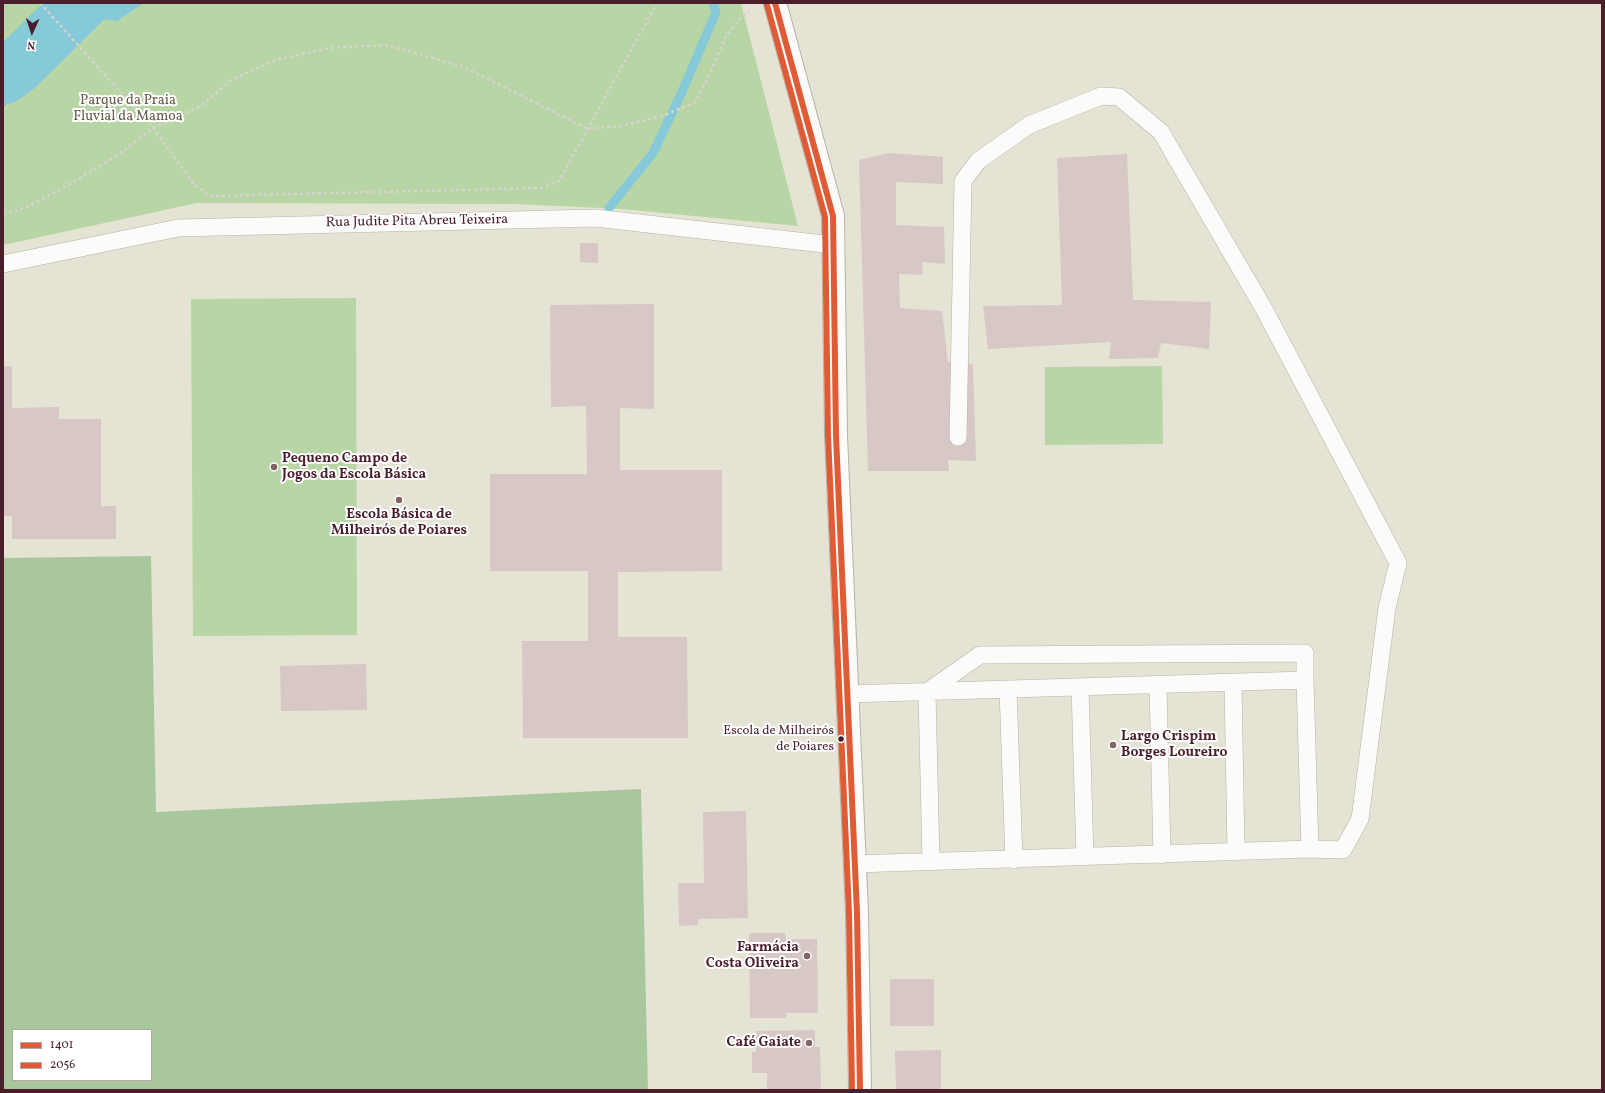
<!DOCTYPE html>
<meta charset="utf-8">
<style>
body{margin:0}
#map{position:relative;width:1605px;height:1093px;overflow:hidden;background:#e5e3d4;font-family:Vollkorn,serif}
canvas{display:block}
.frame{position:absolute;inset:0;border:4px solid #4a1f2b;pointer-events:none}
.legend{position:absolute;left:12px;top:1029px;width:140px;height:52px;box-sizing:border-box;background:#fff;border:1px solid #b7a5aa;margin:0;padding:5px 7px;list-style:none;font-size:12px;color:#4a1f2b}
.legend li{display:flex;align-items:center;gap:8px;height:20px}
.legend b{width:20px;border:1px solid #b7a5aa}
.north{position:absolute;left:12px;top:12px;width:40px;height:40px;-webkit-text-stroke:3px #fff;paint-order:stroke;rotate:183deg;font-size:11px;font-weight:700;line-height:16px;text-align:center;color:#4a1f2b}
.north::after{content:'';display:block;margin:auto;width:14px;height:18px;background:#4a1f2b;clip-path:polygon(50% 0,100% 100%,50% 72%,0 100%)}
</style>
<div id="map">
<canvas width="1605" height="1093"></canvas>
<div class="frame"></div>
<ul class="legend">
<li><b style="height:5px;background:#df5b35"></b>1401</li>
<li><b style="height:5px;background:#df5b35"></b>2056</li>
</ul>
<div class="north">N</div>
</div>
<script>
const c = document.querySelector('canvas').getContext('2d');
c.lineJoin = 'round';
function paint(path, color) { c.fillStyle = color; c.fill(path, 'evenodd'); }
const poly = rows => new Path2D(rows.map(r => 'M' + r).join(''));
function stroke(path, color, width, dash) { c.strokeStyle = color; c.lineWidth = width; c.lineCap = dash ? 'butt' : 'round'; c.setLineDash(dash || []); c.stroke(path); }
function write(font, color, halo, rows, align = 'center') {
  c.font = font + ' Vollkorn,serif'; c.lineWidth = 4; c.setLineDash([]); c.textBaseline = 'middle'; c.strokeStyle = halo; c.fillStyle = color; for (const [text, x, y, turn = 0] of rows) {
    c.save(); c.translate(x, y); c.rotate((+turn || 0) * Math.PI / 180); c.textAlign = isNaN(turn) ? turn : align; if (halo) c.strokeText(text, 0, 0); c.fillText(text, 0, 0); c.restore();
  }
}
const green = poly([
 [3,3,741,3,798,226,621,209,515,204,197,203,3,245,3,111,26,82,3,57],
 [356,298,357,635,193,636,191,299],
 [1162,366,1163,444,1045,445,1045,367]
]);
const forest = poly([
 [3,57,26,82,3,110],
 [151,556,156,812,641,789,648,1090,3,1090,3,558],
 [13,1030,151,1030,151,1080,13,1080]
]);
const water = poly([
 [65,3,144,3,117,21,78,16,27,74,5,54,61,13]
]);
const stream = poly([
 [609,208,653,153,681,94,716,12,713,3]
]);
const river = poly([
 [3,77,18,66,82,3]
]);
const building = poly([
 [889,153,943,157,943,184,896,182,896,225,944,227,945,264,922,262,923,275,899,274,900,308,942,311,948,362,973,364,976,461,948,460,949,471,868,471,859,160],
 [1127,154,1133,300,1211,302,1209,349,1161,343,1158,358,1109,359,1111,342,988,349,983,306,1062,305,1057,158],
 [580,243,598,243,598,263,580,262],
 [654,304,654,409,620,408,620,470,722,470,722,571,618,572,618,637,687,637,688,738,523,738,522,641,588,641,588,571,490,571,490,474,587,474,586,406,551,407,550,305],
 [3,366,12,366,12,408,59,407,59,419,101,419,101,506,116,506,116,539,12,539,12,516,3,516],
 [366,664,367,710,281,711,280,666],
 [746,811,748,918,698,919,698,925,679,926,678,883,704,883,703,812],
 [749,933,785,933,786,939,817,939,818,1013,786,1013,786,1018,750,1018],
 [890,979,934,979,934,1026,890,1026],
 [815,1030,815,1047,820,1047,821,1090,767,1090,767,1073,752,1073,752,1052,756,1052,756,1031],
 [941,1050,941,1090,896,1090,895,1051]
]);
const path = poly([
 [40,3,153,128,194,184,210,196,542,188,559,181,657,3],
 [3,214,25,208,70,184,116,156,153,128,199,107,233,79,276,60,329,48,386,45,461,66,588,129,621,126,662,116,694,103,707,80,726,36,742,16,749,11]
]);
const lane = poly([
 [3,264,178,228,595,218,833,245],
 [958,437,963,181,978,161,1029,125,1101,96,1119,97,1161,132,1264,309,1398,563,1387,608,1360,819,1343,850,1310,849],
 [1233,682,1236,852],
 [1158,685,1162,855],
 [1080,687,1085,857],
 [1008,689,1014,860],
 [847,694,1305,680,1310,849,855,864],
 [931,862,927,692,980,655,1305,653,1305,680]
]);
const secondary = poly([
 [775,3,833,216,836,436,857,913,860,1090]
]);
const bus1 = poly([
 [775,3,833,216,836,436,857,913,860,1090]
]);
const bus2 = poly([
 [767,5,825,217,828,436,849,913,852,1090]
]);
const markers = [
 [274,467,4,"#806466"],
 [399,500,4,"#806466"],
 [841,739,3.5,"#4a1f2b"],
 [1113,745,4,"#806466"],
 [807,956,4,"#806466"],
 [809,1043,4,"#806466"]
];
const busNames = [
 ["Escola de Milheirós",834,732],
 ["de Poiares",834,748]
];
const parkNames = [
 ["Parque da Praia",128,101],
 ["Fluvial da Mamoa",128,117]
];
const streetNames = [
 ["Rua Judite Pita Abreu Teixeira",417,222,-1]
];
const poiNames = [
 ["Pequeno Campo de",282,459],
 ["Jogos da Escola Básica",282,475],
 ["Escola Básica de",399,515,"center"],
 ["Milheirós de Poiares",399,531,"center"],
 ["Largo Crispim",1121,737],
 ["Borges Loureiro",1121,753],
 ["Farmácia",799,948,"right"],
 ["Costa Oliveira",799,964,"right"],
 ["Café Gaiate",801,1043,"right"]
];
paint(green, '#b8d6a5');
paint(forest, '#a8c79c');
paint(water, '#86c9d9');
stroke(stream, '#86c9d9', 9);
stroke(river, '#86c9d9', 55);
paint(building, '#d7c8c6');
stroke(lane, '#b7b2a9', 18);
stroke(secondary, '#b7b2a9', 24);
stroke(path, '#d6d3d0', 2.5, [3, 3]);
stroke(lane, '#fbfbf9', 17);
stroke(secondary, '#fbfbf9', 22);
stroke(bus1, '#df5b35', 6);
stroke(bus2, '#df5b35', 6);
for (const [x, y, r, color] of markers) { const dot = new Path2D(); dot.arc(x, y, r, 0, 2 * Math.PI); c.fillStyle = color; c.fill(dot); stroke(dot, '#fff', 1.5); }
write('13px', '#4a1f2b', '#fff', busNames, 'right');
write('14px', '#645c48', '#fff', parkNames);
write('14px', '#4a1f2b', '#fff', streetNames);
write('bold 14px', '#4a1f2b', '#fff', poiNames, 'left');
</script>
